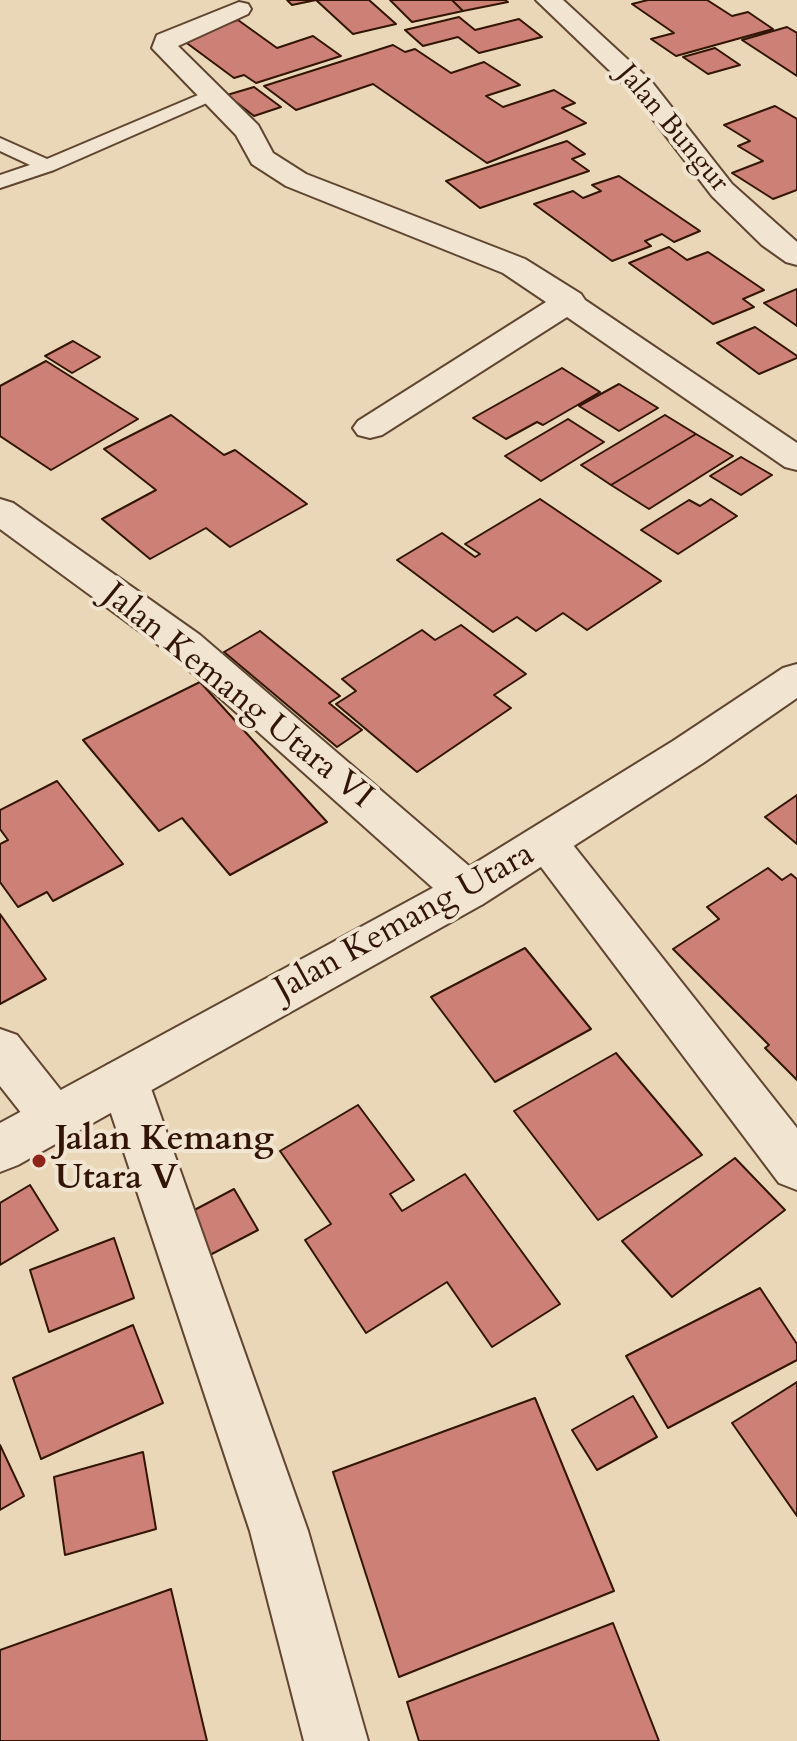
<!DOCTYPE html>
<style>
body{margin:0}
canvas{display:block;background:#ead7b8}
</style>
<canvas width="797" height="1741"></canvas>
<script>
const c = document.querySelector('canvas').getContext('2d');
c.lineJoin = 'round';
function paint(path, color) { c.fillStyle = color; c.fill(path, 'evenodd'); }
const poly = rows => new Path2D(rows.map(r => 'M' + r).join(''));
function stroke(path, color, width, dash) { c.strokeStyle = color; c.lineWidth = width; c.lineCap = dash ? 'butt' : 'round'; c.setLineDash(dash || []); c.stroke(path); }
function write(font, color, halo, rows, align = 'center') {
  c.font = font + ' Cardo,serif'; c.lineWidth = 8; c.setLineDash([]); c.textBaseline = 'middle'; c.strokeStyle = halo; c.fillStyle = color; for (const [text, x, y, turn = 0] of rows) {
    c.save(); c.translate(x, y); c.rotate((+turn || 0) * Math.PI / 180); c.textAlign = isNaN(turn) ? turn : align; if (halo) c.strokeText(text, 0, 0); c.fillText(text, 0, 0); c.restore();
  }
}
const building = poly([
 [287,0,369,0,396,24,353,34,316,0,292,5,287,0],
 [390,0,452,0,463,11,412,22,390,0],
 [452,0,505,0,508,2,463,11,452,0],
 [648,0,707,0,732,16,748,12,773,29,676,56,651,39,674,33,632,4,648,0],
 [459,17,475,30,519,19,542,37,479,53,458,37,423,46,405,30,459,17],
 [238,20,277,48,313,36,341,56,256,83,244,75,234,78,180,38,238,20],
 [787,27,797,33,797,76,742,40,787,27],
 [393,45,405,52,415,49,451,73,484,62,520,85,486,96,503,107,554,90,575,103,562,108,586,123,487,163,373,84,296,110,264,86,393,45],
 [715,48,740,65,708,74,683,57,715,48],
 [254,87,281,107,254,116,227,95,254,87],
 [775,106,797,119,797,190,773,199,732,173,763,161,738,146,750,141,724,125,775,106],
 [567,141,585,154,572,159,589,171,480,208,446,181,567,141],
 [619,176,700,231,674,242,662,234,645,241,651,246,612,261,534,204,573,191,583,198,601,191,592,185,619,176],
 [669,247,687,260,708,252,764,290,743,299,754,307,713,324,629,263,669,247],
 [797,289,797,326,764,303,797,289],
 [755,327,797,356,797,358,759,374,717,343,755,327],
 [73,341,100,357,72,373,45,356,73,341],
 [46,361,138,419,51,470,0,436,0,386,46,361],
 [562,368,600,392,543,425,537,422,506,439,473,418,562,368],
 [619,384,658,408,619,431,579,406,619,384],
 [171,415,224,455,235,450,307,504,230,547,206,528,150,559,102,519,156,490,104,449,171,415],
 [665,415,696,434,611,485,581,465,665,415],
 [568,419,604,442,541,481,505,456,568,419],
 [696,434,733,456,649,509,611,485,696,434],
 [741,457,772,475,741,495,710,476,741,457],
 [540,499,661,581,587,630,563,613,536,631,517,617,493,632,397,560,442,533,475,557,480,554,465,544,540,499],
 [711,499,737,516,678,554,641,530,689,500,700,506,711,499],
 [461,625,526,674,494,695,511,708,417,772,336,704,356,691,342,679,422,630,435,640,461,625],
 [260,631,340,696,329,703,362,730,337,747,224,652,260,631],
 [200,682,327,822,230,875,182,818,159,831,83,740,200,682],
 [57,781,123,864,53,901,47,892,18,907,0,882,0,844,8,840,0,829,0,810,57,781],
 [797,795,797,844,765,817,797,795],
 [768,868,782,880,791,874,797,879,797,1080,765,1048,769,1045,673,949,719,919,707,907,768,868],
 [0,914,46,979,0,1004,0,914],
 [525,948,591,1029,495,1082,431,997,525,948],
 [616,1053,702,1155,598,1220,514,1111,616,1053],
 [358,1105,414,1180,390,1194,402,1211,465,1174,560,1304,492,1347,447,1282,366,1333,305,1240,331,1224,280,1151,358,1105],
 [735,1158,785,1210,672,1297,622,1241,735,1158],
 [30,1185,58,1230,0,1265,0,1203,30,1185],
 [234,1189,258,1230,208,1256,185,1215,234,1189],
 [114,1238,134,1298,49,1332,30,1270,114,1238],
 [760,1288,797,1344,797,1360,668,1428,626,1356,760,1288],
 [133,1325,163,1403,41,1459,13,1378,133,1325],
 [797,1382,797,1516,732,1423,797,1382],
 [633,1396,657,1437,597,1470,572,1430,633,1396],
 [535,1398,614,1591,399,1677,333,1472,535,1398],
 [0,1445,24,1496,0,1510,0,1445],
 [143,1452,156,1529,65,1555,54,1477,143,1452],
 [171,1589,207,1741,0,1741,0,1650,171,1589],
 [613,1623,659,1741,419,1741,407,1702,613,1623]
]);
const service = poly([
 [210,90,219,95,216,99,54,170,0,188,0,175,30,165,0,151,0,138,47,159,210,90]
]);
const minor = poly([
 [536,0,563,0,651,81,732,184,797,242,797,265,786,262,762,245,712,196,633,93,536,0],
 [239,2,248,4,251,9,248,14,178,46,258,125,273,153,306,174,525,259,581,294,585,300,797,443,797,470,785,467,567,317,382,435,370,438,358,435,353,428,358,421,546,302,503,273,286,186,252,164,236,135,152,48,157,35,239,2],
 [0,499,13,503,200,635,483,878,489,891,483,904,467,909,451,904,172,655,0,529,0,499],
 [547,826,562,831,797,1128,797,1190,779,1183,532,855,525,843,532,831,547,826],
 [0,1029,17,1035,71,1103,79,1118,71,1133,54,1140,37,1133,0,1086,0,1029],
 [124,1059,141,1065,148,1080,308,1531,368,1741,304,1741,250,1531,100,1080,107,1065,124,1059]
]);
const tertiary = poly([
 [797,664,797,698,703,763,483,904,18,1165,0,1172,0,1123,451,878,673,741,783,668,797,664]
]);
const markers = [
 [39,1161,8,"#8f2418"]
];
const farStreetnames = [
 ["Jalan Bungur",672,129,50]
];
const streetNames = [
 ["Jalan Kemang Utara VI",237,697,39],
 ["Jalan Kemang Utara",405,923,-29]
];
const poiNames = [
 ["Jalan Kemang",55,1141],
 ["Utara V",55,1180]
];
paint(building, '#cd8076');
stroke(building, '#321504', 2);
stroke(service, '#604631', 4);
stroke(minor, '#604631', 4);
stroke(tertiary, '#604631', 4);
paint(service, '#f1e5d1');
paint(minor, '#f1e5d1');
paint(tertiary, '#f1e5d1');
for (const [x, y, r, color] of markers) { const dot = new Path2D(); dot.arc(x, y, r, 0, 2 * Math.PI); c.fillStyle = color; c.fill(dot); stroke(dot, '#f1e5d1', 3); }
write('28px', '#321504', '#f1e5d1', farStreetnames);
write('34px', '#321504', '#f1e5d1', streetNames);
write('bold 34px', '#321504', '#f1e5d1', poiNames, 'left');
</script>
